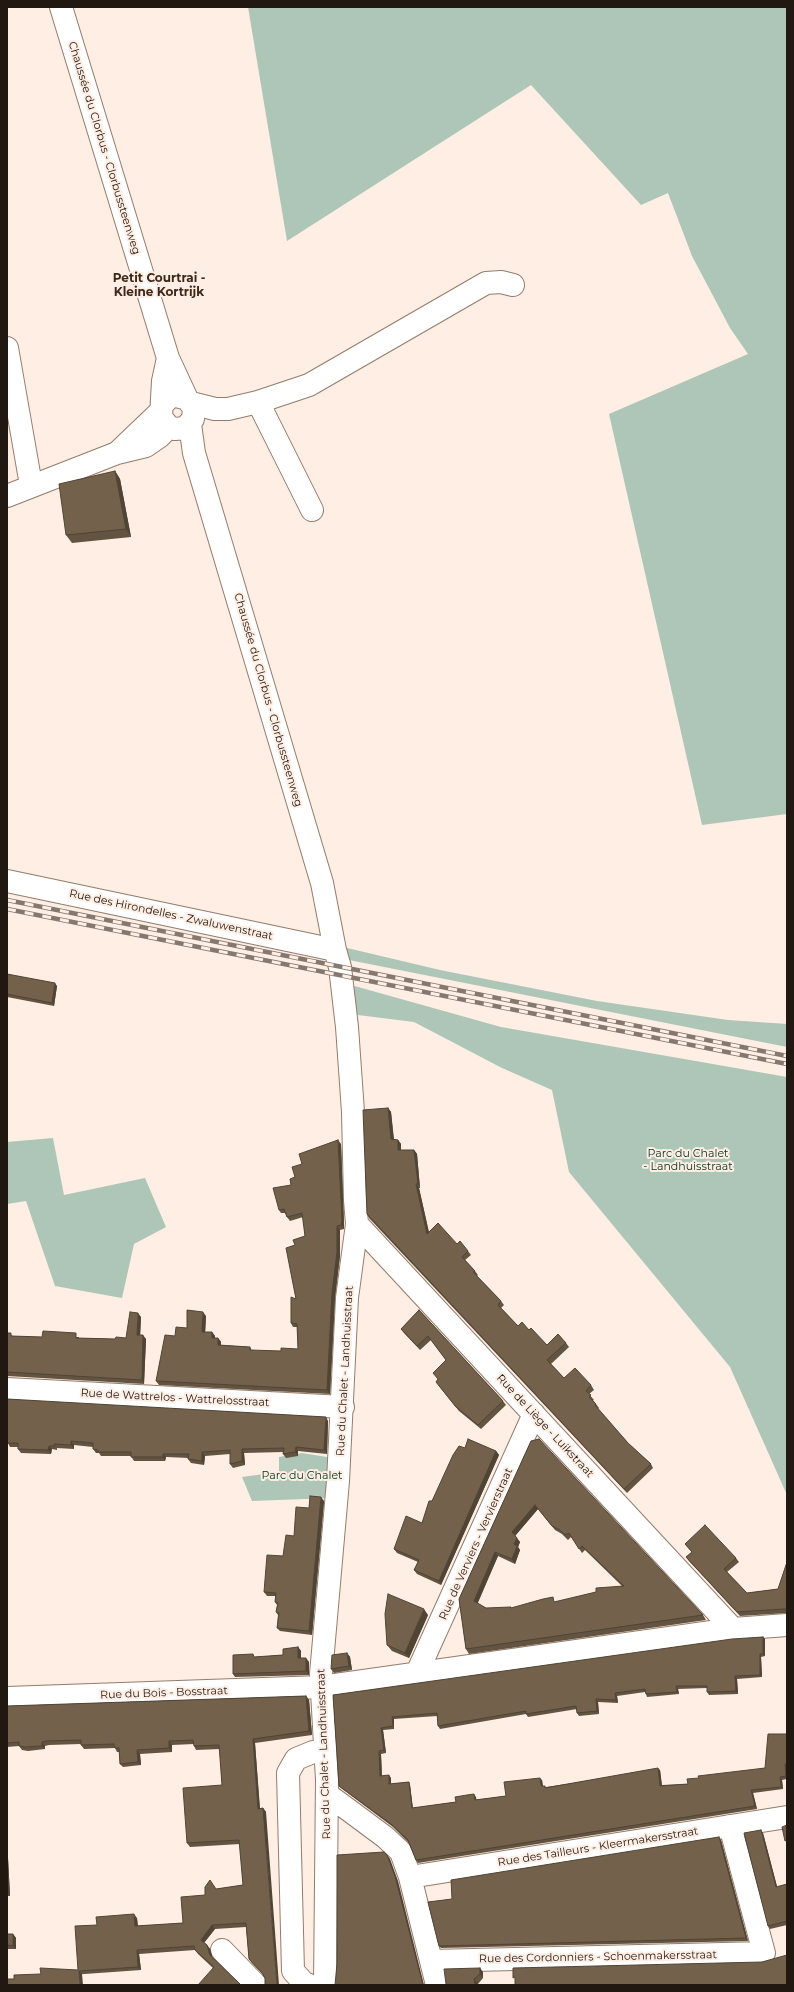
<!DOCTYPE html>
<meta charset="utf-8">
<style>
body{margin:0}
#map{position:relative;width:794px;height:1992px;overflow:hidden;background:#feeee3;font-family:Montserrat,sans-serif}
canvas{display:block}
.frame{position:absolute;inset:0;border:8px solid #211811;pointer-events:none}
</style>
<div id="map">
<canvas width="794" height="1992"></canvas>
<div class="frame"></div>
</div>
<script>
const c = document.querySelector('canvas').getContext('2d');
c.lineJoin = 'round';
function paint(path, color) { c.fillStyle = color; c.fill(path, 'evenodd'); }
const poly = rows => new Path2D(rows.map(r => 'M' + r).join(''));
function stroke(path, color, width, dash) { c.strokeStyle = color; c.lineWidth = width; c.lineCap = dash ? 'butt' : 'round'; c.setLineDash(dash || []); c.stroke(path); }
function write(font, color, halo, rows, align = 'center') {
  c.font = font + ' Montserrat,sans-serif'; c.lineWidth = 4; c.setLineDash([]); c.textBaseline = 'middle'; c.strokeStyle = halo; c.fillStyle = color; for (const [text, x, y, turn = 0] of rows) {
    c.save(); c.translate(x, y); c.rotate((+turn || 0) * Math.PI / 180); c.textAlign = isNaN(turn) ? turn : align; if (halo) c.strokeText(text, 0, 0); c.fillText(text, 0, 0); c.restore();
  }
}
const green = poly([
 [248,7,787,7,787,814,702,825,609,414,748,354,730,328,692,256,668,193,641,205,531,85,287,241],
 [343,947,440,970,597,1001,728,1020,787,1024,787,1047,344,959],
 [351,985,501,1027,787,1077,787,1495,730,1367,569,1172,552,1090,502,1068,414,1022,350,1014],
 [53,1138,64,1195,145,1178,166,1227,134,1244,122,1298,55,1286,26,1201,7,1204,7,1142],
 [302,1453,333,1458,331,1498,252,1501,242,1477,279,1472,279,1457]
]);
const minor = poly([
 [61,7,168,358,187,399],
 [7,348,31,485],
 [258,402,312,510],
 [191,403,215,409,228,409,258,402,309,385,486,283,501,282,513,285],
 [163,404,170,397,176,396,187,399,194,408,193,419,185,428,175,429,169,427,161,417,163,381,168,358],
 [190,424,194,453,322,883,335,950,340,967,347,1027,353,1112,355,1200,357,1224,347,1298,338,1481,321,1674,327,1780,325,1985],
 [117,453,161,411],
 [7,496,117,453,146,446,159,437,169,427],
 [7,881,335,950],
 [357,1224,733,1629],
 [7,1389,343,1407],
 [417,1673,534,1414],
 [7,1698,321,1687,733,1629,787,1625],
 [327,1794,385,1837,401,1852,410,1877,437,1985],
 [410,1877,787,1817],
 [222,1950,256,1985],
 [432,1961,764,1953,730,1826],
 [309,1985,304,1983,293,1971,288,1773,296,1759,313,1752,326,1752]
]);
const rail = poly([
 [7,900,787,1056],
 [7,909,787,1064]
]);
const wall = poly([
 [115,471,120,479,131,537,72,543,66,535],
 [7,974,57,986,54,1006,7,997],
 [388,1108,391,1112,394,1139,398,1140,401,1144,401,1150,414,1150,417,1154,420,1188,419,1188,429,1232,457,1244,468,1251,471,1255,465,1260,475,1271,478,1275,477,1276,501,1301,504,1305,501,1308,518,1326,529,1330,547,1345,566,1343,569,1347,551,1364,564,1378,591,1385,594,1390,589,1394,594,1400,593,1400,599,1408,598,1409,628,1443,651,1464,653,1468,627,1493,369,1218,367,1214],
 [341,1144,344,1224,344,1229,340,1230,340,1256,335,1297,330,1394,159,1385,156,1381,175,1336,206,1316,205,1332,212,1332,215,1336,215,1338,218,1338,221,1342,221,1345,250,1347,252,1351,281,1351,298,1349,297,1327,293,1327,291,1323,296,1299,295,1245,305,1236,303,1217,290,1221,287,1217,285,1213,281,1213,279,1210,302,1164],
 [419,1310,503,1401,506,1405,481,1429,459,1411,439,1386,438,1379,446,1360,431,1340,420,1350,404,1333,401,1329],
 [141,1317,140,1335,146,1339,144,1384,7,1376,7,1333,13,1336,42,1337,79,1337,79,1338,115,1339,126,1338],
 [7,1399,328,1421,327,1454,298,1451,298,1456,286,1458,283,1454,283,1452,244,1453,245,1465,233,1468,230,1464,230,1454,205,1456,204,1465,191,1463,188,1459,189,1458,166,1457,165,1461,134,1461,131,1456,101,1456,99,1453,96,1453,93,1449,93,1447,74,1445,74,1449,57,1448,57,1450,52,1449,51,1454,21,1453,18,1449,18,1447,10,1447,7,1441],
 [531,1441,703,1615,706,1620,469,1654,466,1649,459,1599],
 [538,1509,555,1530,562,1534,568,1540,571,1537,582,1553,585,1550,622,1586,556,1602,511,1608,486,1608,477,1603,498,1556,515,1564,520,1550,518,1547,520,1542,515,1536],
 [465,1448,496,1451,499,1455,441,1585,417,1574,414,1570,418,1562,397,1553,394,1549,422,1523,432,1501],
 [324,1501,312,1635,280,1631,277,1628,278,1615,276,1612,277,1605,275,1602,275,1596,267,1596,264,1592,309,1508],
 [685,1544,736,1558,739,1562,727,1572,747,1593,778,1589,787,1562,787,1613,740,1616,689,1561,686,1557,692,1552],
 [428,1615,409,1658,392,1651,387,1645],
 [763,1637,765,1639,765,1656,761,1657,762,1677,737,1679,738,1694,709,1695,707,1692,707,1688,678,1689,679,1694,647,1697,646,1694,645,1692,617,1696,618,1703,598,1702,599,1714,579,1716,577,1713,577,1709,528,1717,526,1714,440,1729,438,1726,437,1716,394,1719,394,1729,383,1730,386,1753,381,1754,382,1776,391,1778,391,1784,409,1782,410,1785,413,1808,456,1802,476,1797,476,1800,506,1796,542,1780,543,1786,546,1787,660,1770,662,1785,688,1784,765,1768,787,1734,787,1779,782,1780,783,1789,753,1793,757,1809,418,1863,416,1860,408,1842,393,1827,341,1788,339,1786,333,1695],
 [298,1647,301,1651,301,1658,309,1662,309,1675,235,1677,233,1674,255,1657,283,1655],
 [347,1653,350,1657,352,1670,334,1673,331,1669],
 [306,1696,309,1700,312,1735,255,1743,260,1808,263,1808,266,1812,265,1978,264,1975,252,1963,249,1959,246,1927,215,1929,204,1943,207,1945,210,1949,212,1957,241,1985,213,1968,198,1954,195,1950,139,1954,141,1970,14,1979,41,1974,78,1970,97,1925,137,1918,138,1926,183,1923,205,1895,216,1889,243,1885,240,1844,190,1847,187,1843,222,1785,220,1749,196,1750,194,1746,194,1744,172,1745,172,1752,140,1754,141,1765,123,1767,120,1764,119,1752,117,1752,115,1748,84,1749,81,1745,81,1744,49,1745,45,1746,45,1749,28,1751,22,1750,19,1746,7,1747,7,1706],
 [763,1833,777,1887,787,1884,787,1925,770,1929,768,1926],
 [721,1840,748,1941,441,1948,439,1946],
 [7,1856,8,1858,10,1896,7,1896],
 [7,1934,13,1934,16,1938,16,1949,7,1949],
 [483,1972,483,1978,478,1984,445,1985]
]);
const shadedWall = poly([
 [115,471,120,479,131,537,126,529],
 [55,983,57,986,54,1006,52,1003],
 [388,1108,391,1112,394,1143,391,1139],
 [338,1140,341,1144,344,1224,344,1229,341,1225],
 [398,1140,401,1144,401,1154,398,1150],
 [414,1150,417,1154,420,1188,418,1184],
 [416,1184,419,1188,430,1238,427,1234],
 [337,1226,340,1230,340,1256,335,1297,330,1394,327,1390,332,1293],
 [203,1312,206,1316,205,1336,202,1332],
 [138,1313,141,1317,140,1339,137,1335],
 [212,1332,215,1336,214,1342,212,1338],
 [143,1335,146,1339,144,1384,142,1380],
 [218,1338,221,1342,221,1349,218,1345],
 [326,1417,328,1421,327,1454,324,1450],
 [71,1441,74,1445,74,1449,71,1445],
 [49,1446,52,1449,51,1454,48,1450],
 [296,1447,298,1451,298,1456,295,1452],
 [242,1449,244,1453,245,1465,242,1461],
 [496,1451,499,1455,441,1585,439,1581],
 [202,1452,205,1456,204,1465,202,1461],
 [163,1454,166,1457,165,1461,163,1457],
 [321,1497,324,1501,312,1635,309,1631],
 [535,1505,538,1509,515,1536,512,1532],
 [517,1538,520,1542,518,1547,520,1550,515,1564,512,1559,514,1544],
 [495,1552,498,1556,477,1605,474,1601],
 [424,1609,428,1615,409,1658,405,1653],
 [763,1637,765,1639,765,1656,763,1654],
 [298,1647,301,1651,301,1662,298,1658],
 [347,1653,350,1657,352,1670,349,1666],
 [760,1654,761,1657,762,1677,760,1675],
 [306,1658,309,1662,309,1675,306,1671],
 [735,1676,737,1679,738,1694,736,1691],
 [676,1686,678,1689,679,1694,677,1692],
 [615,1693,617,1696,618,1703,616,1700],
 [306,1696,309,1700,312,1735,309,1731],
 [596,1699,598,1702,599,1714,597,1711],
 [392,1717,394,1719,394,1729,393,1726],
 [381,1728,383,1730,386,1753,384,1750],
 [253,1739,255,1743,260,1812,258,1809],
 [169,1741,172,1745,172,1752,169,1748],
 [42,1742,45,1746,45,1749,42,1746],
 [137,1750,140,1754,141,1765,138,1762],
 [379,1751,381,1754,382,1779,380,1776],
 [785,1764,787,1767,787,1778,786,1776],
 [658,1768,660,1770,662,1788,660,1786],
 [389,1775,391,1778,391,1787,389,1784],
 [780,1777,782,1780,783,1789,781,1787],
 [540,1778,542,1780,543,1789,541,1786],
 [409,1782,410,1785,413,1811,412,1808],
 [751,1790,753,1793,757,1809,755,1806],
 [474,1794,476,1797,477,1803,475,1800],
 [263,1808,266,1812,279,1985,277,1985],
 [761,1830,763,1833,778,1890,776,1887],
 [719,1837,721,1840,748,1941,746,1938],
 [387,1855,390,1859,398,1881,424,1985,423,1985,422,1984],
 [7,1856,8,1858,10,1896,7,1892],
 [134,1914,137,1918,138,1930,135,1926],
 [212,1925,215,1929,203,1944,201,1940],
 [13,1934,16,1938,16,1949,13,1946],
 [207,1945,210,1949,213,1959,210,1955],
 [137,1950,139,1954,141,1970,138,1967],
 [480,1968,483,1972,483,1978,480,1974],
 [79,1971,82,1974,83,1985,80,1985],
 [474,1979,478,1984,478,1985,475,1985]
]);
const building = poly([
 [115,471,126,529,66,535,59,484,115,471],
 [7,974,55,983,52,1003,7,994,7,974],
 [388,1108,391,1139,398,1140,398,1150,414,1150,418,1184,416,1184,427,1234,438,1223,457,1244,460,1241,468,1251,462,1257,475,1271,473,1272,501,1301,498,1305,518,1326,522,1322,529,1330,531,1328,547,1345,558,1334,566,1343,547,1360,564,1378,575,1368,591,1385,586,1391,591,1395,589,1397,596,1404,595,1405,628,1443,651,1464,624,1489,367,1214,363,1110,388,1108],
 [338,1140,342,1220,341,1225,337,1226,337,1252,332,1293,327,1390,156,1381,165,1335,175,1336,176,1327,187,1328,187,1310,203,1312,202,1332,212,1332,212,1338,218,1338,218,1345,250,1347,250,1350,281,1351,281,1348,298,1349,297,1324,291,1323,291,1297,296,1299,286,1248,295,1245,293,1240,305,1236,302,1213,287,1217,284,1209,279,1210,273,1188,291,1185,290,1179,295,1177,292,1167,302,1164,299,1154,338,1140],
 [419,1310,503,1401,478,1425,456,1407,436,1382,438,1379,433,1373,446,1360,428,1336,417,1346,401,1329,419,1310],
 [130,1312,138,1313,137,1335,143,1335,142,1380,7,1372,7,1333,11,1333,11,1336,42,1337,43,1331,76,1333,76,1338,115,1339,116,1337,126,1338,130,1312],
 [7,1399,326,1417,324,1450,296,1447,295,1452,283,1454,284,1448,242,1449,242,1461,230,1464,230,1450,202,1452,202,1461,188,1459,189,1454,163,1454,163,1457,131,1457,131,1452,98,1452,98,1450,93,1449,93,1443,71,1441,71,1445,54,1444,55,1446,49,1446,48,1450,18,1449,18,1443,7,1443,7,1399],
 [468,1439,496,1451,439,1581,414,1570,419,1560,394,1549,406,1516,422,1523,429,1501,432,1501,453,1455,459,1446,465,1448,468,1439],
 [539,1439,703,1615,466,1649,459,1599,531,1441,539,1439],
 [535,1505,552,1526,560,1530,565,1535,569,1533,579,1549,582,1546,624,1586,596,1588,596,1592,554,1602,553,1597,543,1599,511,1608,511,1607,486,1608,474,1601,495,1552,512,1559,517,1546,514,1544,517,1538,512,1532,535,1505],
 [310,1496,321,1497,309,1631,277,1628,279,1613,276,1612,278,1603,275,1602,276,1593,264,1592,267,1555,283,1556,286,1535,294,1536,296,1507,309,1508,310,1496],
 [705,1525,736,1558,724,1569,747,1593,778,1589,787,1562,787,1609,783,1609,737,1612,686,1557,692,1552,685,1544,705,1525],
 [388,1594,424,1609,405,1653,387,1645,385,1614,388,1594],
 [763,1637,763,1654,760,1654,760,1675,735,1676,736,1691,707,1692,707,1686,676,1686,677,1692,646,1694,645,1689,615,1693,616,1700,596,1699,597,1711,577,1713,576,1706,526,1714,526,1711,438,1726,437,1713,392,1717,393,1726,381,1728,384,1750,379,1751,380,1776,389,1775,389,1784,409,1782,412,1808,456,1802,455,1797,467,1795,474,1794,475,1800,506,1796,504,1782,540,1778,541,1786,545,1786,545,1788,658,1768,660,1786,688,1784,687,1779,699,1778,698,1776,765,1768,768,1734,787,1734,787,1764,785,1764,786,1776,780,1777,781,1787,751,1790,755,1806,416,1860,408,1840,391,1824,339,1786,333,1695,732,1639,763,1637],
 [298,1647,298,1658,306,1658,306,1671,233,1674,233,1655,253,1654,254,1657,283,1655,283,1649,298,1647],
 [347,1653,349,1666,331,1669,332,1655,347,1653],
 [306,1696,309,1731,253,1739,258,1809,263,1808,277,1985,265,1985,265,1978,262,1973,249,1959,246,1923,212,1925,201,1940,207,1945,210,1955,241,1985,198,1985,214,1967,195,1950,194,1946,137,1950,138,1967,79,1971,80,1985,7,1985,7,1979,14,1979,14,1975,41,1974,40,1968,78,1970,75,1926,97,1925,96,1917,134,1914,135,1926,183,1923,181,1897,205,1895,205,1887,210,1880,216,1889,243,1885,239,1840,187,1843,183,1788,222,1785,219,1745,194,1746,193,1740,169,1741,169,1748,137,1750,138,1762,120,1764,119,1748,115,1748,114,1744,81,1745,81,1740,46,1741,42,1742,42,1746,25,1747,19,1746,19,1742,7,1743,7,1706,306,1696],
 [787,1825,787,1840,785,1841,782,1827,787,1825],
 [761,1830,776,1887,787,1884,787,1921,768,1926,744,1833,761,1830],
 [719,1837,746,1938,439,1946,428,1902,452,1899,451,1880,719,1837],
 [384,1852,387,1855,395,1876,423,1985,335,1985,337,1964,337,1855,384,1852],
 [7,1934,13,1934,13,1946,7,1945,7,1934],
 [787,1955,787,1985,515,1985,515,1977,513,1978,513,1968,762,1962,787,1955],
 [480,1968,480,1974,474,1979,475,1985,445,1985,446,1984,444,1969,480,1968]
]);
const streetNames = [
 ["Chaussée du Clorbus - Clorbussteenweg",104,148,73],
 ["Chaussée du Clorbus - Clorbussteenweg",268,700,74],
 ["Rue des Hirondelles - Zwaluwenstraat",171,915,12],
 ["Rue du Chalet - Landhuisstraat",345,1371,-87],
 ["Rue de Wattrelos - Wattrelosstraat",175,1398,3],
 ["Rue de Liège - Luikstraat",545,1426,47],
 ["Rue de Verviers - Vervierstraat",476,1544,-66],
 ["Rue du Bois - Bosstraat",164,1693,-2],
 ["Rue du Chalet - Landhuisstraat",324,1754,-92],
 ["Rue des Tailleurs - Kleermakersstraat",598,1847,-9],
 ["Rue des Cordonniers - Schoenmakersstraat",598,1957,-1]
];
const parkNames = [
 ["Parc du Chalet",688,1154],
 ["- Landhuisstraat",688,1167],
 ["Parc du Chalet",302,1476]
];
const neighbourhoodNames = [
 ["Petit Courtrai -",159,278],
 ["Kleine Kortrijk",159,292]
];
paint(green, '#aec6b7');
stroke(minor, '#947c6b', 24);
stroke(minor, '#fff', 22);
stroke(rail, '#84786f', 4.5);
stroke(rail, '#feeee3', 3, [9]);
paint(wall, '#635341');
paint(shadedWall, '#504435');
paint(building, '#73614c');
stroke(building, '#504435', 1);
write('11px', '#211811', '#feeee3', streetNames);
write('11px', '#00331c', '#feeee3', parkNames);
write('bold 12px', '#3d281a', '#feeee3', neighbourhoodNames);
</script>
